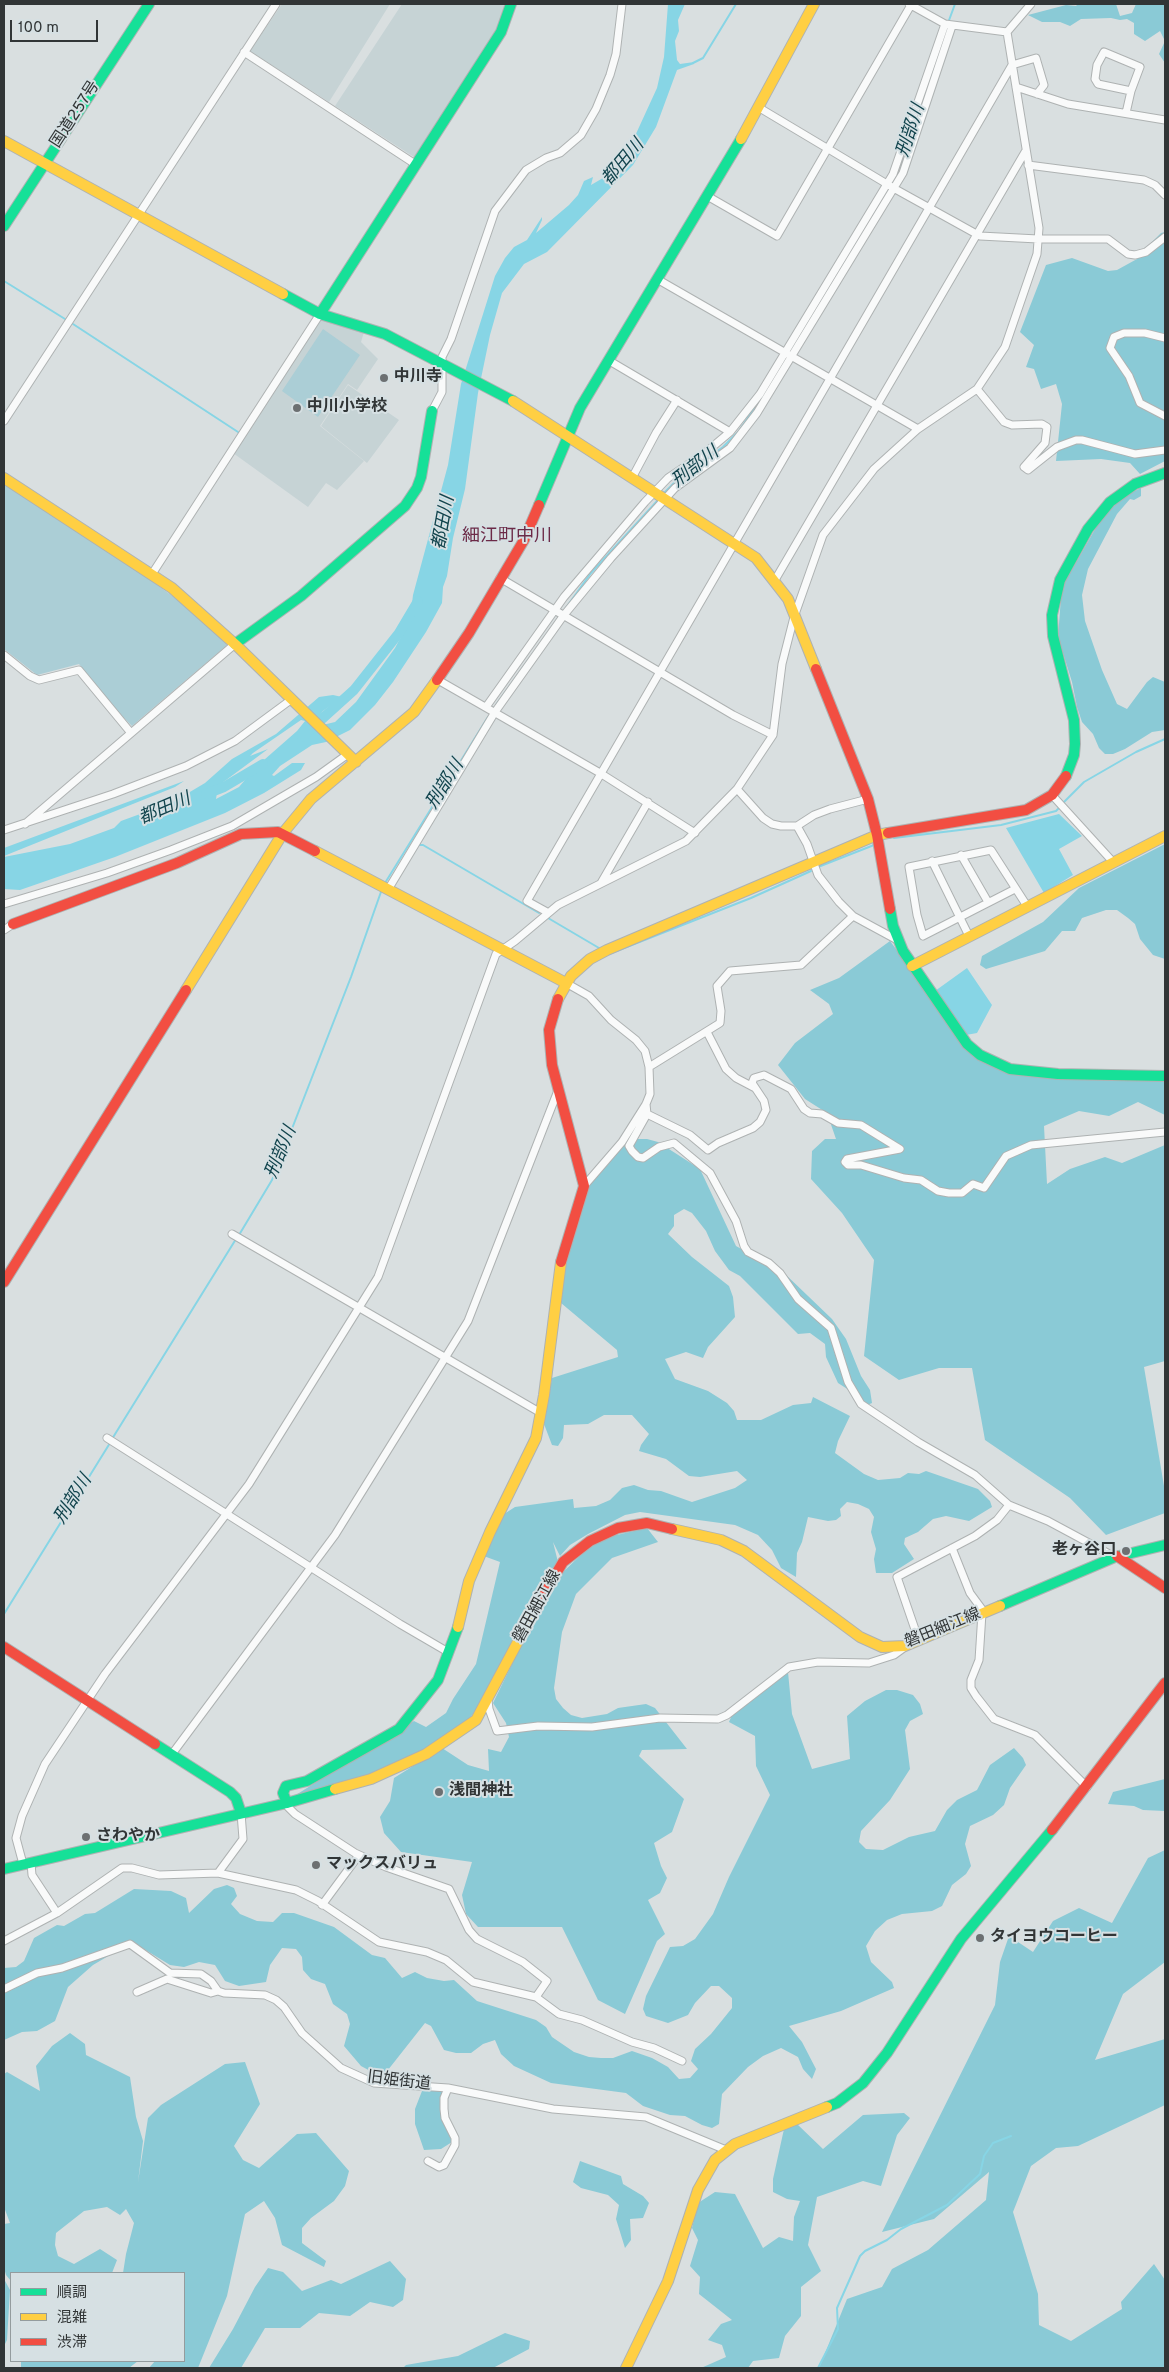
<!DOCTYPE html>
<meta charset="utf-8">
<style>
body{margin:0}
#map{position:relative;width:1169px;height:2372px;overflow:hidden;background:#d9dfe0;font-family:Overpass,"Noto Sans JP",sans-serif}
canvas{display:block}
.frame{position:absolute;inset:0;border:5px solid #313536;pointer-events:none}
.legend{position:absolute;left:10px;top:2272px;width:175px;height:90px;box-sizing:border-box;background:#d6e0e3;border:1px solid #949c9e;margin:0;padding:6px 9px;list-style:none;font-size:15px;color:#313536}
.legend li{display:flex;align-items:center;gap:10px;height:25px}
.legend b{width:25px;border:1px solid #949c9e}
.scale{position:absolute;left:10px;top:20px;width:88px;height:22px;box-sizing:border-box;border:2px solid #313536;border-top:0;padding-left:6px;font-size:15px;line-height:18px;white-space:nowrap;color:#313536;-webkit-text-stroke:4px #d6e0e3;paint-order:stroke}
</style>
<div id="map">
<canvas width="1169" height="2372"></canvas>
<div class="frame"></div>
<ul class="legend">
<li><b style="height:6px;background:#16e098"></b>順調</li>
<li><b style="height:6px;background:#ffcf43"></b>混雑</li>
<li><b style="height:6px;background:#f24e42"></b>渋滞</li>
</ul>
<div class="scale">100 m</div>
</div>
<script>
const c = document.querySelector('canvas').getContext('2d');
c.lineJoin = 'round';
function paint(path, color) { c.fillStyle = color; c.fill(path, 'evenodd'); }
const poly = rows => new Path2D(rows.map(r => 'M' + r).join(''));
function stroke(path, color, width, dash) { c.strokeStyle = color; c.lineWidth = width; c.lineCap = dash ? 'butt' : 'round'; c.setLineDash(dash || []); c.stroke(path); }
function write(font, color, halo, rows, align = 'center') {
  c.font = font + ' Overpass,"Noto Sans JP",sans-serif'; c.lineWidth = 4; c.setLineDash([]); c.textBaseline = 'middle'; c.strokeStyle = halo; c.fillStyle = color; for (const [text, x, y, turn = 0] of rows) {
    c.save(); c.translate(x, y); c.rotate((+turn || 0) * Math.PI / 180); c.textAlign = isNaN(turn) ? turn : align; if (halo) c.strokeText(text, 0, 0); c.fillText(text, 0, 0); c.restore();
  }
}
const built = poly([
 [282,4,390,4,329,102,250,51],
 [402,4,506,4,499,27,414,157,335,106],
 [321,319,364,332,361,342,378,359,357,390,348,384,320,426,364,461,337,490,326,483,308,507,233,453],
 [348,385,399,420,367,463,321,426]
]);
const green = poly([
 [323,329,360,355,318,417,282,391],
 [4,483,145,576,198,615,227,642,226,646,132,726,111,705,79,664,37,675,4,649]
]);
const forest = poly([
 [1078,4,1116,4,1120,16,1132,13,1136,4,1165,4,1165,63,1159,54,1165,41,1160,31,1145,41,1134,34,1134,23,1127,19,1120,20,1111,18,1081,19,1070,26,1060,22,1042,22,1028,15,1066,5,1076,6],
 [1165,232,1165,461,1140,474,1130,463,1101,459,1056,461,1062,404,1056,384,1041,389,1034,369,1026,367,1034,345,1020,332,1046,265,1072,258,1108,271,1117,270,1137,259,1147,247,1161,233],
 [1141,488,1141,496,1134,500,1130,499,1117,514,1088,569,1082,595,1085,621,1102,670,1117,704,1127,709,1147,682,1153,677,1165,682,1165,730,1152,732,1125,749,1113,754,1105,754,1099,748,1093,734,1082,722,1077,707,1072,682,1058,637,1061,597,1065,582,1102,517,1122,497],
 [1165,844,1165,959,1153,955,1140,939,1135,924,1128,918,1117,910,1106,910,1082,918,1075,931,1062,931,1045,951,986,969,980,965,982,956,1043,922,1079,888],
 [890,941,954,1027,995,1063,1165,1081,1165,1115,1138,1102,1109,1116,1079,1111,1044,1126,1047,1184,1070,1169,1105,1157,1122,1163,1165,1145,1165,1361,1144,1367,1165,1492,1165,1513,1106,1535,1070,1498,985,1440,972,1368,939,1368,899,1380,864,1356,874,1260,842,1213,811,1179,812,1151,825,1139,836,1139,827,1113,805,1099,778,1065,795,1043,833,1014,829,1004,810,990,839,978],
 [630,1139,647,1139,658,1142,700,1169,736,1246,783,1272,832,1319,846,1339,861,1376,870,1390,872,1403,865,1406,852,1392,838,1383,826,1357,825,1344,810,1333,798,1334,740,1276,729,1270,715,1251,706,1231,692,1213,684,1209,674,1215,674,1226,668,1234,692,1257,729,1286,733,1297,735,1317,708,1347,703,1358,686,1352,665,1359,675,1379,708,1391,727,1403,734,1411,737,1420,761,1420,793,1405,811,1403,813,1397,850,1416,838,1441,835,1453,864,1474,878,1480,900,1478,908,1473,919,1474,926,1471,978,1489,990,1501,992,1507,969,1521,946,1516,933,1519,918,1532,905,1538,904,1544,914,1559,892,1573,876,1573,874,1559,876,1549,871,1532,874,1517,869,1509,858,1504,847,1502,840,1509,841,1516,836,1520,828,1521,808,1517,802,1542,797,1553,796,1577,781,1568,772,1550,758,1535,735,1525,640,1512,625,1515,588,1534,570,1545,560,1556,553,1542,558,1562,531,1606,489,1691,463,1728,376,1776,291,1798,414,1721,426,1727,446,1713,453,1699,476,1664,500,1562,481,1555,501,1516,515,1507,573,1499,574,1508,596,1506,610,1500,622,1488,634,1485,648,1490,661,1491,692,1502,735,1488,747,1480,737,1471,700,1477,689,1476,666,1459,639,1451,641,1445,649,1434,632,1415,604,1415,588,1424,564,1425,563,1438,558,1446,552,1445,544,1424,552,1378,618,1357,617,1350,561,1303,563,1273,575,1225,588,1183],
 [647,1528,658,1542,612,1558,576,1594,562,1632,554,1688,556,1699,563,1708,571,1715,582,1718,607,1714,618,1708,646,1704,655,1708,687,1749,642,1750,639,1756,684,1799,672,1832,654,1843,661,1866,667,1878,660,1893,648,1900,665,1934,657,1941,625,2014,598,2000,562,1927,478,1927,466,1914,462,1895,472,1862,401,1852,384,1833,380,1817,390,1801,394,1778,442,1748,468,1765,489,1771,488,1749,501,1752,509,1737,506,1723,493,1703,542,1603,560,1575,586,1550,608,1537],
 [788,1672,792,1714,812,1769,850,1759,847,1716,865,1701,886,1690,897,1690,913,1695,920,1704,923,1714,910,1721,905,1730,910,1769,890,1800,861,1831,859,1842,866,1849,883,1850,909,1837,935,1831,947,1810,957,1800,977,1790,990,1765,1014,1748,1023,1758,1026,1765,1010,1788,1004,1805,993,1815,970,1826,965,1844,971,1866,966,1874,952,1885,942,1906,932,1911,902,1914,887,1920,875,1931,866,1946,871,1962,892,1982,894,1988,841,2011,789,2026,802,2042,816,2069,812,2079,803,2069,798,2057,781,2048,763,2056,748,2067,722,2094,719,2124,712,2128,702,2125,685,2116,670,2115,643,2106,626,2093,551,2083,514,2066,501,2054,495,2040,483,2044,471,2053,456,2053,444,2050,431,2026,425,2023,384,2075,374,2073,361,2066,344,2046,350,2024,347,2014,333,2004,325,1984,311,1979,303,1970,302,1957,296,1949,282,1948,270,1965,266,1982,239,1986,225,1981,215,1965,199,1962,184,1967,170,1965,139,1946,127,1945,93,1965,68,1987,55,2021,37,2031,22,2032,4,2040,4,1968,16,1967,24,1961,34,1938,57,1925,64,1926,85,1914,95,1913,134,1889,171,1891,186,1898,189,1913,214,1889,227,1885,234,1888,237,1896,231,1904,240,1914,257,1921,273,1922,282,1913,294,1913,334,1927,372,1955,385,1958,402,1978,415,1972,427,1978,444,1981,454,1980,477,2001,536,2020,546,2027,552,2037,574,2052,589,2057,601,2058,613,2058,632,2051,652,2058,668,2067,679,2079,690,2078,698,2069,691,2061,695,2049,711,2034,732,2008,732,1998,719,1986,711,1986,695,2003,688,2015,668,2023,646,2016,643,2009,646,1996,670,1947,683,1946,695,1939,713,1914,729,1877,770,1795,756,1766,755,1736,729,1722,732,1715],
 [1165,1779,1165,1811,1143,1810,1134,1806,1108,1804,1113,1792],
 [1165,1850,1165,1962,1123,1994,1095,2060,1165,2039,1165,2105,1078,2146,1056,2148,1031,2166,1013,2212,1038,2294,1039,2325,1071,2341,1122,2309,1121,2302,1154,2264,1165,2280,1165,2368,819,2368,847,2299,882,2287,892,2269,928,2250,986,2200,989,2172,934,2219,882,2232,995,2005,1000,1962,1009,1936,1033,1952,1053,1921,1079,1908,1112,1923,1148,1858],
 [70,2033,85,2044,86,2055,130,2077,136,2117,143,2141,138,2182,148,2118,161,2105,225,2064,245,2062,260,2104,234,2146,243,2160,259,2168,297,2134,316,2133,349,2171,345,2186,334,2201,311,2218,302,2228,302,2243,326,2261,324,2267,282,2245,275,2218,264,2201,245,2214,227,2296,198,2368,149,2368,155,2361,184,2361,184,2273,123,2273,126,2254,134,2223,126,2209,120,2215,107,2207,84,2211,56,2233,55,2245,58,2256,74,2264,100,2249,117,2260,112,2273,11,2273,11,2281,6,2275,4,2268,4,2224,10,2223,4,2207,4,2074,7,2072,40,2091,36,2066,52,2046],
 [422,2091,443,2091,442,2117,452,2142,441,2149,424,2150,415,2124,415,2109],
 [904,2113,910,2118,897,2135,881,2186,863,2181,817,2197,808,2245,821,2271,801,2287,801,2316,785,2336,779,2358,753,2361,748,2368,701,2368,726,2357,722,2345,708,2340,721,2324,732,2320,699,2294,700,2277,690,2266,698,2240,692,2228,698,2203,715,2192,735,2194,763,2248,779,2237,793,2241,794,2217,800,2201,787,2199,773,2192,773,2179,784,2129,797,2124,823,2149,863,2115],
 [580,2161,621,2176,623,2184,643,2196,649,2203,643,2218,630,2219,631,2240,625,2248,616,2219,619,2205,608,2195,581,2188,573,2182],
 [390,2261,406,2279,403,2300,393,2307,370,2302,350,2316,319,2313,300,2328,265,2328,241,2368,209,2368,233,2329,255,2287,268,2268,283,2272,302,2291,331,2280,341,2284],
 [4,2279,10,2290,7,2340,4,2346],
 [505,2333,530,2341,529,2349,493,2368,403,2368,406,2365,458,2356],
 [21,2361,138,2361,129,2368,21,2368]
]);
const water = poly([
 [668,4,685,4,678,20,679,31,675,41,677,60,680,64,694,62,694,64,677,70,656,127,633,165,547,252,524,264,502,293,490,335,478,393,465,489,453,538,447,576,443,587,442,603,426,632,393,682,375,705,350,730,326,742,312,745,280,766,272,775,274,776,292,763,305,763,301,770,264,793,225,813,115,857,20,890,4,889,4,857,70,844,114,828,121,821,173,802,205,783,232,759,276,734,319,697,333,695,342,697,323,711,310,728,335,722,356,702,395,648,410,620,413,595,448,465,461,384,495,276,505,258,514,247,527,240,542,217,542,220,536,233,569,205,578,195,584,181,593,177,591,185,603,178,612,171,629,149,657,88,664,57],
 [301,720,305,721,297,731,256,767,239,787,216,799,218,786,268,749,250,756,253,753],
 [184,781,175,787,4,856,4,848],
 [1059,814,1082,836,1059,849,1073,875,1044,893,1006,828],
 [967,968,992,1005,977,1033,966,1035,935,991]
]);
const stream = poly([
 [948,23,955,4],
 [693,63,703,58,736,4],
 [930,80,941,46],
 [4,281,65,319],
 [73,324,238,432],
 [801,332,814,313],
 [664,493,679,478,723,447,739,431,761,398],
 [496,705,591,573,659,499],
 [1063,803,1084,782,1136,752,1165,739],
 [894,838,1001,825,1056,811,1060,807],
 [417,845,423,845,539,913],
 [818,867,874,845],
 [385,883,488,717],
 [548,918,599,948],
 [609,954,751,898,811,871],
 [239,1235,272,1180,351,977,382,889],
 [112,1439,236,1239],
 [4,1614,110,1443],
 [818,2368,838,2329,837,2308,860,2256,865,2251,887,2240,901,2229,947,2205,980,2174,984,2156,993,2143,1011,2136]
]);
const river = poly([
 [302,737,354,690,399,633,418,601],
 [206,794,224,787,263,764]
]);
const street = poly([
 [909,4,945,24,1007,32],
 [244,52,415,164],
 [1016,87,1068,104,1165,120],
 [758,107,897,190,980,236,1038,239,1108,239,1128,254,1135,255,1146,252,1165,237],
 [1126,113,1131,91,1140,67,1104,52,1097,65,1095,79,1098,84,1131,91],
 [1028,165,1144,180,1155,185,1165,195],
 [709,197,777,236,911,5],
 [657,279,918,429],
 [1165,338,1145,333,1124,333,1114,337,1110,348,1129,376,1140,403,1165,416],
 [608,360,730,432],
 [977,389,1004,422,1012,425,1042,424,1047,427,1045,443,1024,467,1028,470,1057,447,1076,440,1082,440,1135,454,1165,450],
 [432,411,442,392,442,357,451,339,495,211,526,170,546,158,560,153,581,135,596,109,610,75,616,54,622,4],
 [4,421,276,4],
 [632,478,656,433,677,400],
 [152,574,320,314],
 [500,578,733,715,773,735],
 [775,580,1025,152],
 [4,655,30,676,39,680,79,670,131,733],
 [438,680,600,773,695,833],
 [486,707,564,597,645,502,668,478,705,453,730,432,760,394,893,174,945,24],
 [737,789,773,735,782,664,794,617,823,535,874,469,918,429,977,389,1005,347,1037,254,1039,228,1007,32,1031,4],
 [1052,795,1113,862],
 [25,824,235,644],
 [797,826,807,844,818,875,839,902,853,916,899,941],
 [4,830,113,794,186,766,235,741,292,699],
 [961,855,988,902],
 [932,861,969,936],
 [601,883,648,802],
 [389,888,495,712,564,615,611,558,675,488,730,448,757,413,903,173,952,26],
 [1015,889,923,936,917,915,909,867,991,850,1027,906],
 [4,904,107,873,171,850,232,826,316,777,348,754],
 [547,912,527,901,1012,65,1036,58,1044,85,1037,94],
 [4,930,13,924],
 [566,983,589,996,611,1020,636,1040,645,1051,649,1067,650,1094,646,1104,622,1142,584,1186],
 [707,1032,726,1069,736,1078,755,1088],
 [649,1067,720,1023,721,1011,717,986,730,971,801,965,853,916],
 [646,1104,647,1114,690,1135,708,1150,718,1143,753,1128,760,1122,766,1110,764,1101,752,1083,754,1078,764,1075,791,1089,804,1109,810,1113,822,1114,838,1123,861,1125,900,1149,847,1159,845,1162,848,1165,861,1165,904,1178,921,1180,938,1191,949,1193,962,1193,973,1184,984,1188,1006,1156,1031,1145,1165,1132],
 [647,1114,629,1146,632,1151,638,1157,643,1158,659,1147,674,1143,710,1173,736,1221,744,1246,748,1252,769,1263,780,1273,798,1299,831,1328,848,1382,861,1404,918,1442,975,1475,1009,1505,1048,1521,1115,1557],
 [232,1234,541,1413],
 [107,1438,400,1624,448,1652],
 [952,1548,970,1593,984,1612],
 [982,1613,979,1660,971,1680,971,1688,976,1696,994,1719,1035,1735,1087,1787],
 [919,1641,897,1577,975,1536,997,1520,1009,1505],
 [488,1701,489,1709,497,1731,538,1726,592,1727,660,1718,718,1719,727,1715,789,1667,818,1662,869,1663,894,1655,905,1647],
 [172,1754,335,1535,468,1321,559,1088],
 [287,1803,288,1807,295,1814,355,1853,386,1867,449,1889,469,1930,477,1939,523,1962,547,1981,536,1997],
 [31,1863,32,1875,57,1913],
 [23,1864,16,1838,22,1816,45,1764,105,1674,249,1484,378,1277,496,954,515,941,558,905,686,841,737,789,763,818,772,824,781,826,797,826,814,815,830,809,868,799],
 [218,1873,296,1890,318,1901,379,1942,427,1952,446,1960,473,1982,536,1997,559,2014,582,2020,632,2042,654,2048,682,2061],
 [322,1905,359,1855],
 [4,1941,57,1913,122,1868,132,1868,159,1875,218,1873,243,1839,241,1813],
 [4,1989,37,1973,62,1968,130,1944,170,1973,201,1974,211,1981,218,1991,224,1993,265,1995,276,2000,284,2007,302,2033,341,2068,374,2083,448,2088,553,2109,646,2117,726,2150],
 [137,1992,167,1979,211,1993,218,1991],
 [428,2161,439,2167,444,2165,455,2145,455,2138,445,2118,444,2109,444,2098,448,2088]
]);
const fast = poly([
 [4,226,149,4],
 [283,294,320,314,385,334,513,401],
 [320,314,501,32,511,4],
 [539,505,580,408,741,139],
 [235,644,301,596,405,506,417,488,421,477,432,411],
 [1066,776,1074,755,1075,744,1074,720,1053,636,1052,615,1060,580,1088,529,1110,502,1135,484,1165,473],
 [890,909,893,926,903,951,967,1044,980,1055,1010,1069,1058,1074,1165,1076],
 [1000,1606,1115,1557,1165,1545],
 [155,1744,230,1792,236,1798,241,1813],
 [287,1803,283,1793,286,1786,307,1781,399,1729,438,1680,458,1627],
 [4,1869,287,1803,335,1789],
 [827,2107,837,2103,863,2083,887,2053,961,1939,1052,1830]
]);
const slow = poly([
 [741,139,814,4],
 [4,141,283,294],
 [513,401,756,558,788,599,816,669],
 [4,478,172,588,237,646,356,762],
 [315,851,566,983],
 [912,966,1165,836],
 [186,990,283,833,311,799,414,712,437,680],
 [558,999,571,976,590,959,607,950,877,835,888,833],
 [672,1529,721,1540,744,1551,860,1637,882,1647,905,1646,1000,1606],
 [458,1627,469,1581,490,1532,536,1438,544,1395,561,1262],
 [335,1789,371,1779,426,1754,476,1720,538,1604],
 [626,2368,668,2281,698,2190,715,2160,735,2144,827,2107]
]);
const jam = poly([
 [816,669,868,799,877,835,890,909],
 [437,680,469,633,524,540,539,505],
 [888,833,1026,810,1052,795,1066,776],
 [13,924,177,863,241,834,278,832,315,851],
 [558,999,549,1030,552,1065,584,1186,561,1262],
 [4,1282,186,990],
 [1117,1556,1165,1588],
 [538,1604,563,1562,590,1541,618,1528,647,1523,672,1529],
 [4,1647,155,1744],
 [1052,1830,1165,1683]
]);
const markers = [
 [384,378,5,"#6c7072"],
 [297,408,5,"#6c7072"],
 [1126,1551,5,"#6c7072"],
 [439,1792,5,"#6c7072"],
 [86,1837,5,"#6c7072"],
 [316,1865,5,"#6c7072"],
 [980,1938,5,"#6c7072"]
];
const streetNames = [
 ["国道257号",76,115,-57],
 ["磐田細江線",538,1607,-61],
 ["磐田細江線",943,1629,-22],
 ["旧姫街道",399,2082,7]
];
const poiNames = [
 ["中川寺",394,378],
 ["中川小学校",307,408],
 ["老ヶ谷口",1116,1551,"right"],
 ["浅間神社",449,1792],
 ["さわやか",96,1837],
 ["マックスバリュ",326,1865],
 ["タイヨウコーヒー",990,1938]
];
const waterNames = [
 ["刑部川",912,131,-72],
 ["都田川",624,163,-50],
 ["刑部川",696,468,-38],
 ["都田川",445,523,-80],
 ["刑部川",446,785,-58],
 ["都田川",165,810,-23],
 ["刑部川",282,1153,-68],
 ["刑部川",74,1500,-58]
];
const neighbourhoodNames = [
 ["細江町中川",507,537]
];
paint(built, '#c6d3d5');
paint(green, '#abced6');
paint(forest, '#8acad6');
paint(water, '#87d5e5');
stroke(stream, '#87d5e5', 2);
stroke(river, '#87d5e5', 10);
stroke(street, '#aeb2b2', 9);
stroke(fast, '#aeb2b2', 12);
stroke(slow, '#aeb2b2', 12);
stroke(jam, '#aeb2b2', 12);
stroke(street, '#f9fafa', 7);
stroke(fast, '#16e098', 10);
stroke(slow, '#ffcf43', 10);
stroke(jam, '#f24e42', 10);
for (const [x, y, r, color] of markers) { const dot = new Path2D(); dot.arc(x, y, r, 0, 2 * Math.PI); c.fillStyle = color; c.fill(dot); stroke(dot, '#d6e0e3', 2); }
write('16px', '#313536', '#d6e0e3', streetNames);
write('bold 16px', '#313536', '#d6e0e3', poiNames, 'left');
write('italic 18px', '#12444d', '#d6e0e3', waterNames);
write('18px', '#6c2a47', '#d6e0e3', neighbourhoodNames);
</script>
